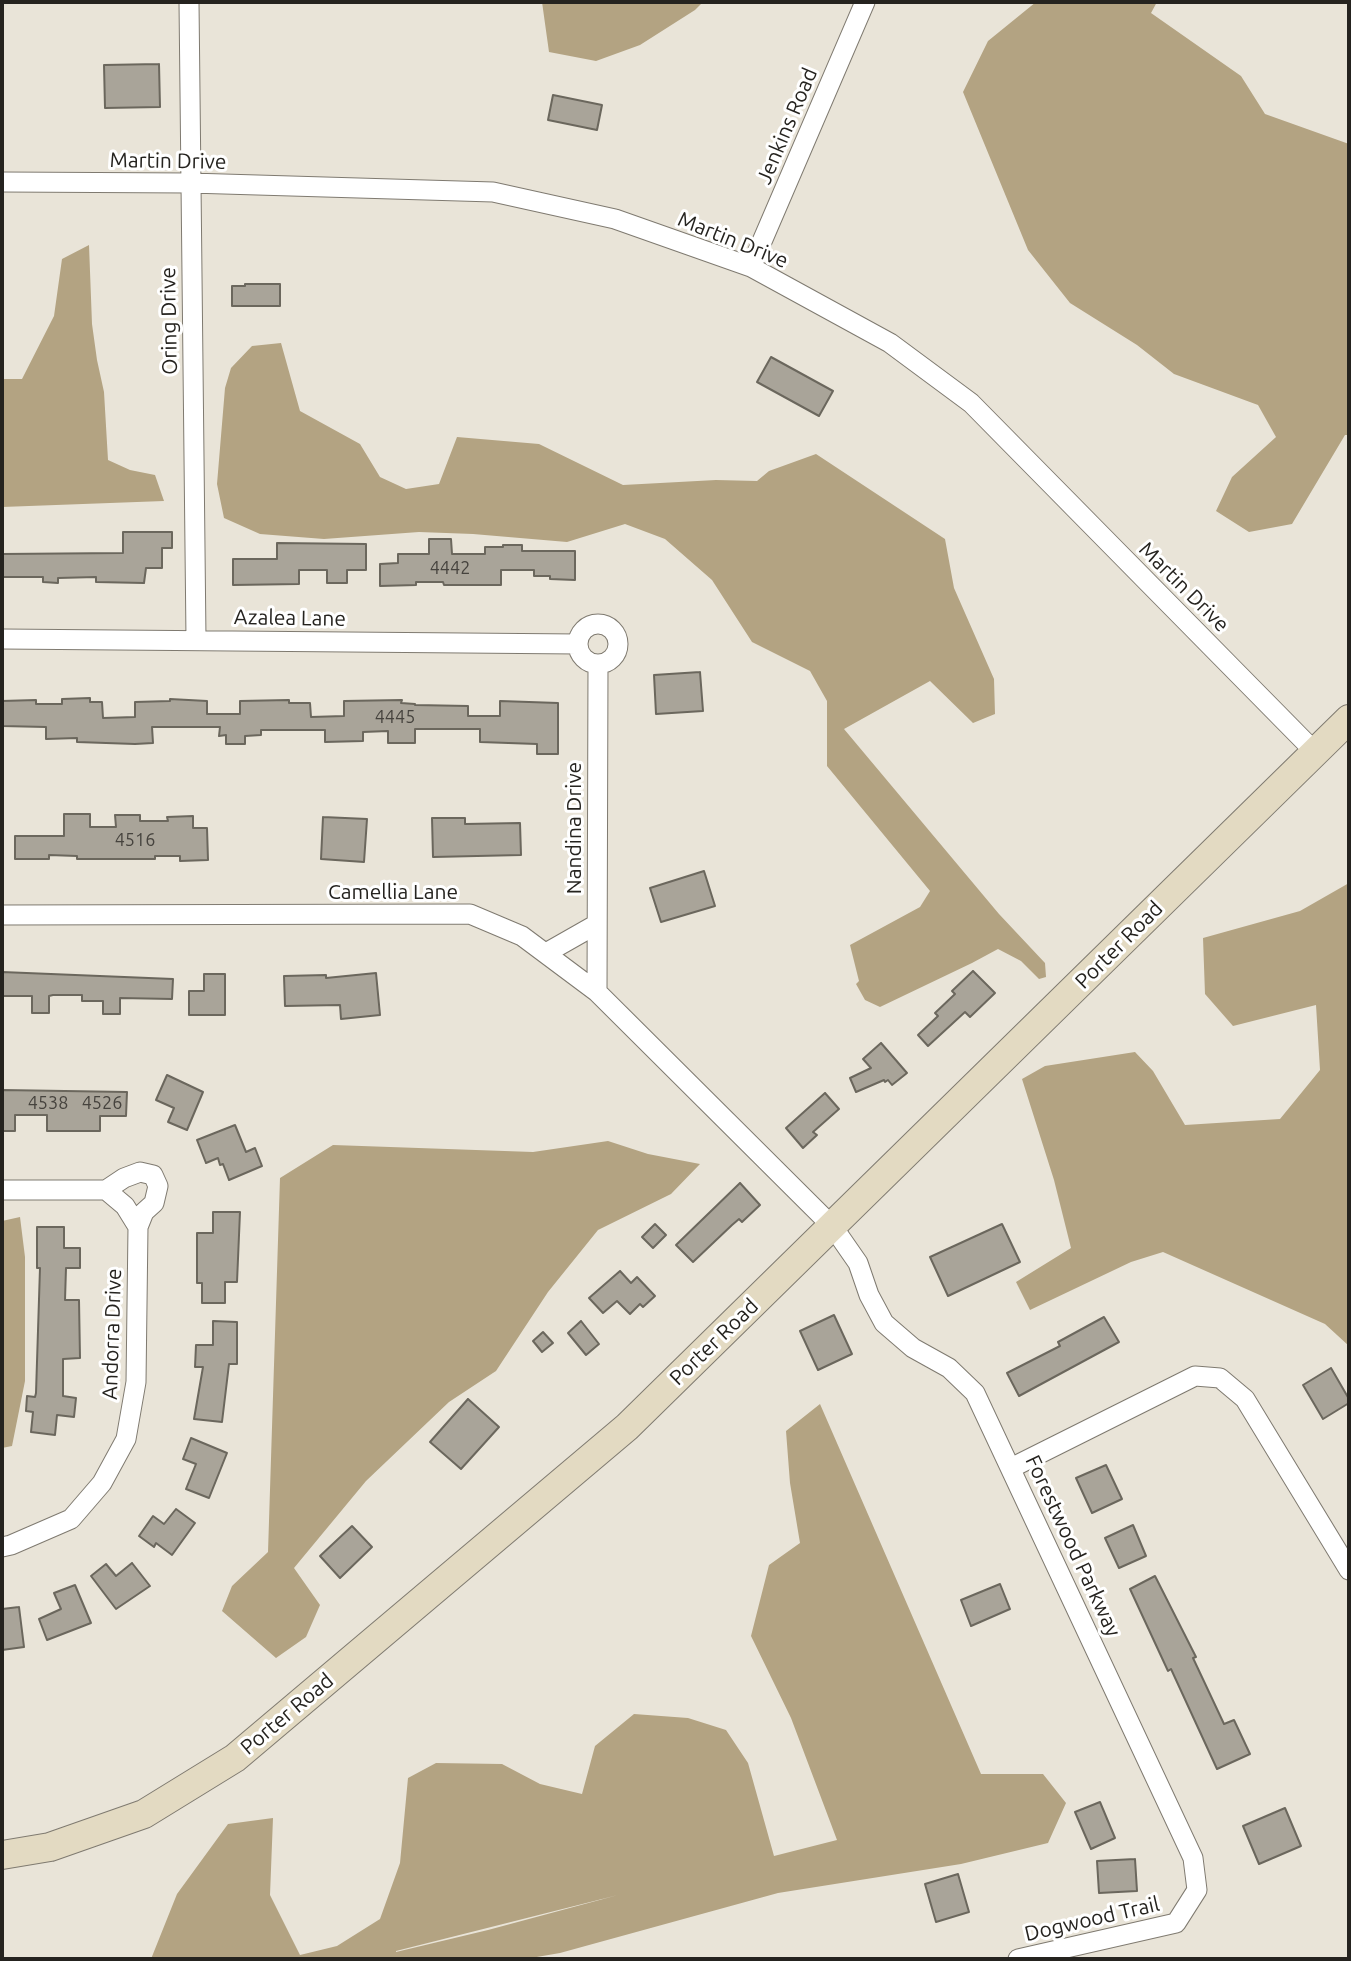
<!DOCTYPE html>
<style>
body{margin:0}
#map{position:relative;width:1351px;height:1961px;overflow:hidden;background:#e9e4d8;font-family:Ubuntu,sans-serif}
canvas{display:block}
.frame{position:absolute;inset:0;border:4px solid #25231f;pointer-events:none}
</style>
<div id="map">
<canvas width="1351" height="1961"></canvas>
<div class="frame"></div>
</div>
<script>
const c = document.querySelector('canvas').getContext('2d');
c.lineJoin = 'round';
function paint(path, color) { c.fillStyle = color; c.fill(path, 'evenodd'); }
const poly = rows => new Path2D(rows.map(r => 'M' + r).join(''));
function stroke(path, color, width, dash) { c.strokeStyle = color; c.lineWidth = width; c.lineCap = dash ? 'butt' : 'round'; c.setLineDash(dash || []); c.stroke(path); }
function write(font, color, halo, rows, align = 'center') {
  c.font = font + ' Ubuntu,sans-serif'; c.lineWidth = 6; c.setLineDash([]); c.textBaseline = 'middle'; c.strokeStyle = halo; c.fillStyle = color; for (const [text, x, y, turn = 0] of rows) {
    c.save(); c.translate(x, y); c.rotate((+turn || 0) * Math.PI / 180); c.textAlign = isNaN(turn) ? turn : align; if (halo) c.strokeText(text, 0, 0); c.fillText(text, 0, 0); c.restore();
  }
}
const forest = poly([
 [542,2,703,2,695,10,640,45,596,61,549,52],
 [1036,2,1157,2,1151,13,1241,76,1265,114,1349,144,1349,435,1345,435,1292,524,1249,532,1216,511,1232,477,1276,437,1258,405,1174,374,1137,345,1070,303,1028,250,963,92,988,41],
 [89,245,92,324,97,360,104,392,108,460,130,470,155,475,164,501,2,507,2,379,22,379,54,316,62,259],
 [281,343,300,411,360,444,380,477,406,489,439,484,457,437,539,444,623,485,716,480,757,481,769,471,816,454,945,539,954,588,994,679,995,714,973,723,930,681,844,729,999,914,1045,963,1046,977,1039,979,1021,961,998,949,972,963,880,1007,865,1000,856,984,859,981,850,945,920,907,930,891,827,766,827,701,810,671,752,642,712,580,665,539,625,524,567,542,473,534,419,532,324,539,260,534,224,518,217,484,225,388,231,368,252,346],
 [1349,883,1349,1346,1325,1324,1163,1252,1131,1262,1030,1310,1016,1282,1071,1248,1054,1180,1022,1079,1045,1066,1135,1052,1153,1071,1185,1125,1280,1119,1320,1070,1316,1005,1233,1026,1205,994,1203,938,1300,911],
 [608,1141,648,1154,700,1164,671,1194,598,1230,548,1292,496,1371,449,1402,366,1481,294,1568,320,1605,306,1637,276,1658,222,1611,232,1586,268,1552,280,1178,333,1145,533,1152],
 [20,1217,25,1257,25,1381,12,1446,2,1448,2,1221],
 [820,1404,981,1774,1043,1774,1066,1803,1048,1843,961,1864,778,1893,560,1953,525,1959,151,1959,177,1894,228,1824,273,1818,270,1895,300,1955,337,1946,380,1919,400,1863,408,1778,436,1763,502,1764,540,1784,582,1794,595,1746,634,1714,688,1718,726,1730,748,1763,774,1856,837,1840,791,1718,751,1636,769,1565,800,1543,790,1483,786,1431],
 [618,1895,488,1930,396,1952,396,1951]
]);
const building = poly([
 [159,64,160,107,105,108,104,65,159,64],
 [553,95,602,105,597,130,548,120,553,95],
 [245,284,280,284,280,306,232,306,232,286,245,286,245,284],
 [771,357,833,391,819,416,757,382,771,357],
 [123,532,172,532,172,548,162,548,162,568,146,568,144,583,96,582,96,577,58,578,58,583,43,582,43,577,2,577,2,554,123,553,123,532],
 [429,539,451,539,452,554,485,554,485,547,503,547,503,545,522,545,522,551,575,551,575,580,550,579,550,576,534,576,534,570,501,570,501,585,444,585,443,582,416,582,416,585,380,586,380,564,398,563,398,554,429,554,429,539],
 [277,543,366,544,366,570,347,570,347,583,327,583,327,570,299,570,299,584,233,585,233,559,277,559,277,543],
 [700,672,703,711,656,714,654,675,700,672],
 [90,698,90,702,102,702,103,718,135,717,135,702,170,701,170,699,207,701,207,714,240,714,240,701,289,700,289,703,310,703,311,717,344,716,344,701,402,700,401,703,415,704,415,705,468,706,468,716,500,716,500,701,558,703,558,754,537,754,537,744,480,742,480,729,415,729,415,743,388,743,388,731,363,732,363,741,325,742,325,730,261,730,261,735,245,736,245,744,226,744,226,735,219,736,220,727,152,727,153,743,135,744,77,742,77,738,46,739,46,727,2,726,2,701,36,700,36,704,62,704,62,699,90,698],
 [64,814,90,814,90,827,116,827,115,815,140,815,140,821,168,821,167,817,193,816,193,828,207,828,208,860,180,861,180,856,155,856,155,859,77,859,77,856,49,855,49,859,15,859,15,836,64,836,64,814],
 [323,817,367,819,364,862,321,859,323,817],
 [432,818,465,818,465,824,520,823,521,855,433,857,432,818],
 [704,871,715,906,661,922,650,888,704,871],
 [973,971,995,993,970,1017,965,1012,928,1046,918,1035,938,1016,935,1013,955,994,952,991,973,971],
 [2,972,173,979,172,999,120,998,120,1014,103,1014,103,1001,82,1001,82,995,53,995,49,996,49,1013,32,1013,32,996,2,996,2,972],
 [376,973,380,1015,341,1019,340,1005,285,1006,284,976,326,975,326,978,376,973],
 [204,974,225,974,225,1015,189,1015,189,991,204,991,204,974],
 [881,1043,907,1073,892,1085,888,1080,885,1082,884,1080,856,1092,850,1078,871,1068,863,1059,881,1043],
 [167,1075,203,1092,187,1130,168,1122,174,1108,156,1100,167,1075],
 [2,1090,127,1092,126,1116,100,1116,100,1131,47,1131,47,1115,15,1115,15,1131,2,1131,2,1090],
 [825,1093,839,1109,813,1132,817,1135,803,1148,786,1128,825,1093],
 [235,1125,246,1152,255,1148,262,1166,229,1180,223,1164,220,1165,218,1158,206,1163,197,1140,235,1125],
 [740,1183,760,1205,742,1222,739,1219,732,1225,693,1262,676,1245,740,1183],
 [213,1212,240,1212,237,1282,225,1282,225,1303,202,1303,202,1283,197,1283,197,1233,213,1233,213,1212],
 [655,1224,666,1235,653,1248,642,1237,655,1224],
 [1002,1224,1020,1262,948,1296,930,1257,1002,1224],
 [37,1227,64,1227,64,1248,80,1248,80,1268,66,1268,65,1300,79,1300,80,1358,63,1359,63,1396,76,1398,74,1417,57,1415,55,1435,31,1432,33,1412,26,1411,27,1396,35,1397,36,1393,40,1268,37,1268,37,1227],
 [620,1271,631,1283,637,1277,655,1296,643,1307,640,1304,630,1314,617,1301,603,1313,589,1298,620,1271],
 [834,1315,852,1354,818,1370,800,1331,834,1315],
 [1104,1317,1119,1342,1019,1396,1007,1373,1060,1346,1058,1342,1104,1317],
 [213,1321,237,1322,237,1364,229,1364,222,1422,194,1419,203,1367,195,1367,196,1345,213,1345,213,1321],
 [581,1321,599,1344,586,1355,568,1333,581,1321],
 [543,1332,553,1343,542,1352,533,1341,543,1332],
 [1331,1368,1349,1399,1349,1403,1323,1419,1303,1385,1331,1368],
 [468,1399,499,1427,461,1469,430,1442,468,1399],
 [191,1438,227,1453,209,1498,186,1489,196,1464,183,1459,191,1438],
 [1106,1465,1122,1499,1092,1513,1076,1478,1106,1465],
 [176,1509,195,1523,172,1555,156,1543,154,1547,139,1536,153,1516,164,1524,176,1509],
 [1133,1525,1146,1556,1119,1568,1105,1538,1133,1525],
 [352,1526,372,1547,340,1578,320,1556,352,1526],
 [132,1563,150,1586,116,1609,91,1576,106,1564,116,1576,132,1563],
 [1155,1576,1196,1657,1193,1658,1224,1724,1234,1720,1250,1754,1217,1769,1171,1669,1168,1671,1130,1589,1155,1576],
 [1000,1584,1010,1609,971,1626,961,1600,1000,1584],
 [75,1585,91,1623,47,1640,39,1619,61,1609,54,1593,75,1585],
 [19,1607,24,1647,2,1650,2,1609,19,1607],
 [1100,1802,1115,1838,1091,1849,1075,1812,1100,1802],
 [1285,1808,1301,1846,1259,1864,1243,1826,1285,1808],
 [1135,1859,1137,1891,1099,1893,1097,1861,1135,1859],
 [958,1874,969,1912,936,1922,925,1884,958,1874]
]);
const street = poly([
 [189,2,196,639],
 [2,182,190,183,493,192,615,219,751,267,890,343,971,403,1314,751],
 [751,267,865,2],
 '578 644a20 20 0 1 1 40 0a20 20 0 1 1-40 0Z',
 [2,639,578,644],
 [2,915,470,914,522,936,597,992,833,1227,858,1263,869,1295,884,1323,913,1348,949,1368,975,1393,1193,1858,1197,1890,1176,1923,1018,1959],
 [546,953,597,924],
 [597,992,598,665],
 [2,1190,106,1190,124,1178,140,1172,153,1175,158,1186,154,1203,144,1212,138,1227,136,1382,126,1439,102,1483,71,1519,11,1545,2,1547],
 [106,1190,125,1206,138,1227],
 [1011,1468,1195,1376,1220,1378,1245,1399,1349,1570]
]);
const secondary = poly([
 [2,1855,50,1847,144,1814,235,1758,627,1427,1349,719]
]);
const numberNames = [
 ["4442",450,568],
 ["4445",395,717],
 ["4516",135,840],
 ["4538",48,1103],
 ["4526",102,1103]
];
const streetNames = [
 ["Jenkins Road",787,126,-67],
 ["Martin Drive",168,161,1],
 ["Martin Drive",733,240,22],
 ["Oring Drive",169,321,-91],
 ["Martin Drive",1184,587,45],
 ["Azalea Lane",290,618,1],
 ["Nandina Drive",574,828,-90],
 ["Camellia Lane",393,892],
 ["Porter Road",1119,945,-45],
 ["Andorra Drive",112,1334,-88],
 ["Porter Road",714,1342,-44],
 ["Forestwood Parkway",1073,1546,65],
 ["Porter Road",287,1714,-40],
 ["Dogwood Trail",1092,1919,-13]
];
paint(forest, '#b3a382');
paint(building, '#a9a499');
stroke(building, '#6b675d', 2);
stroke(street, '#7f7a70', 21);
stroke(secondary, '#7f7a70', 30);
stroke(street, '#fff', 19);
stroke(secondary, '#e3dac2', 28);
write('18px', '#46433e', null, numberNames);
write('21px', '#25231f', '#fff', streetNames);
</script>
